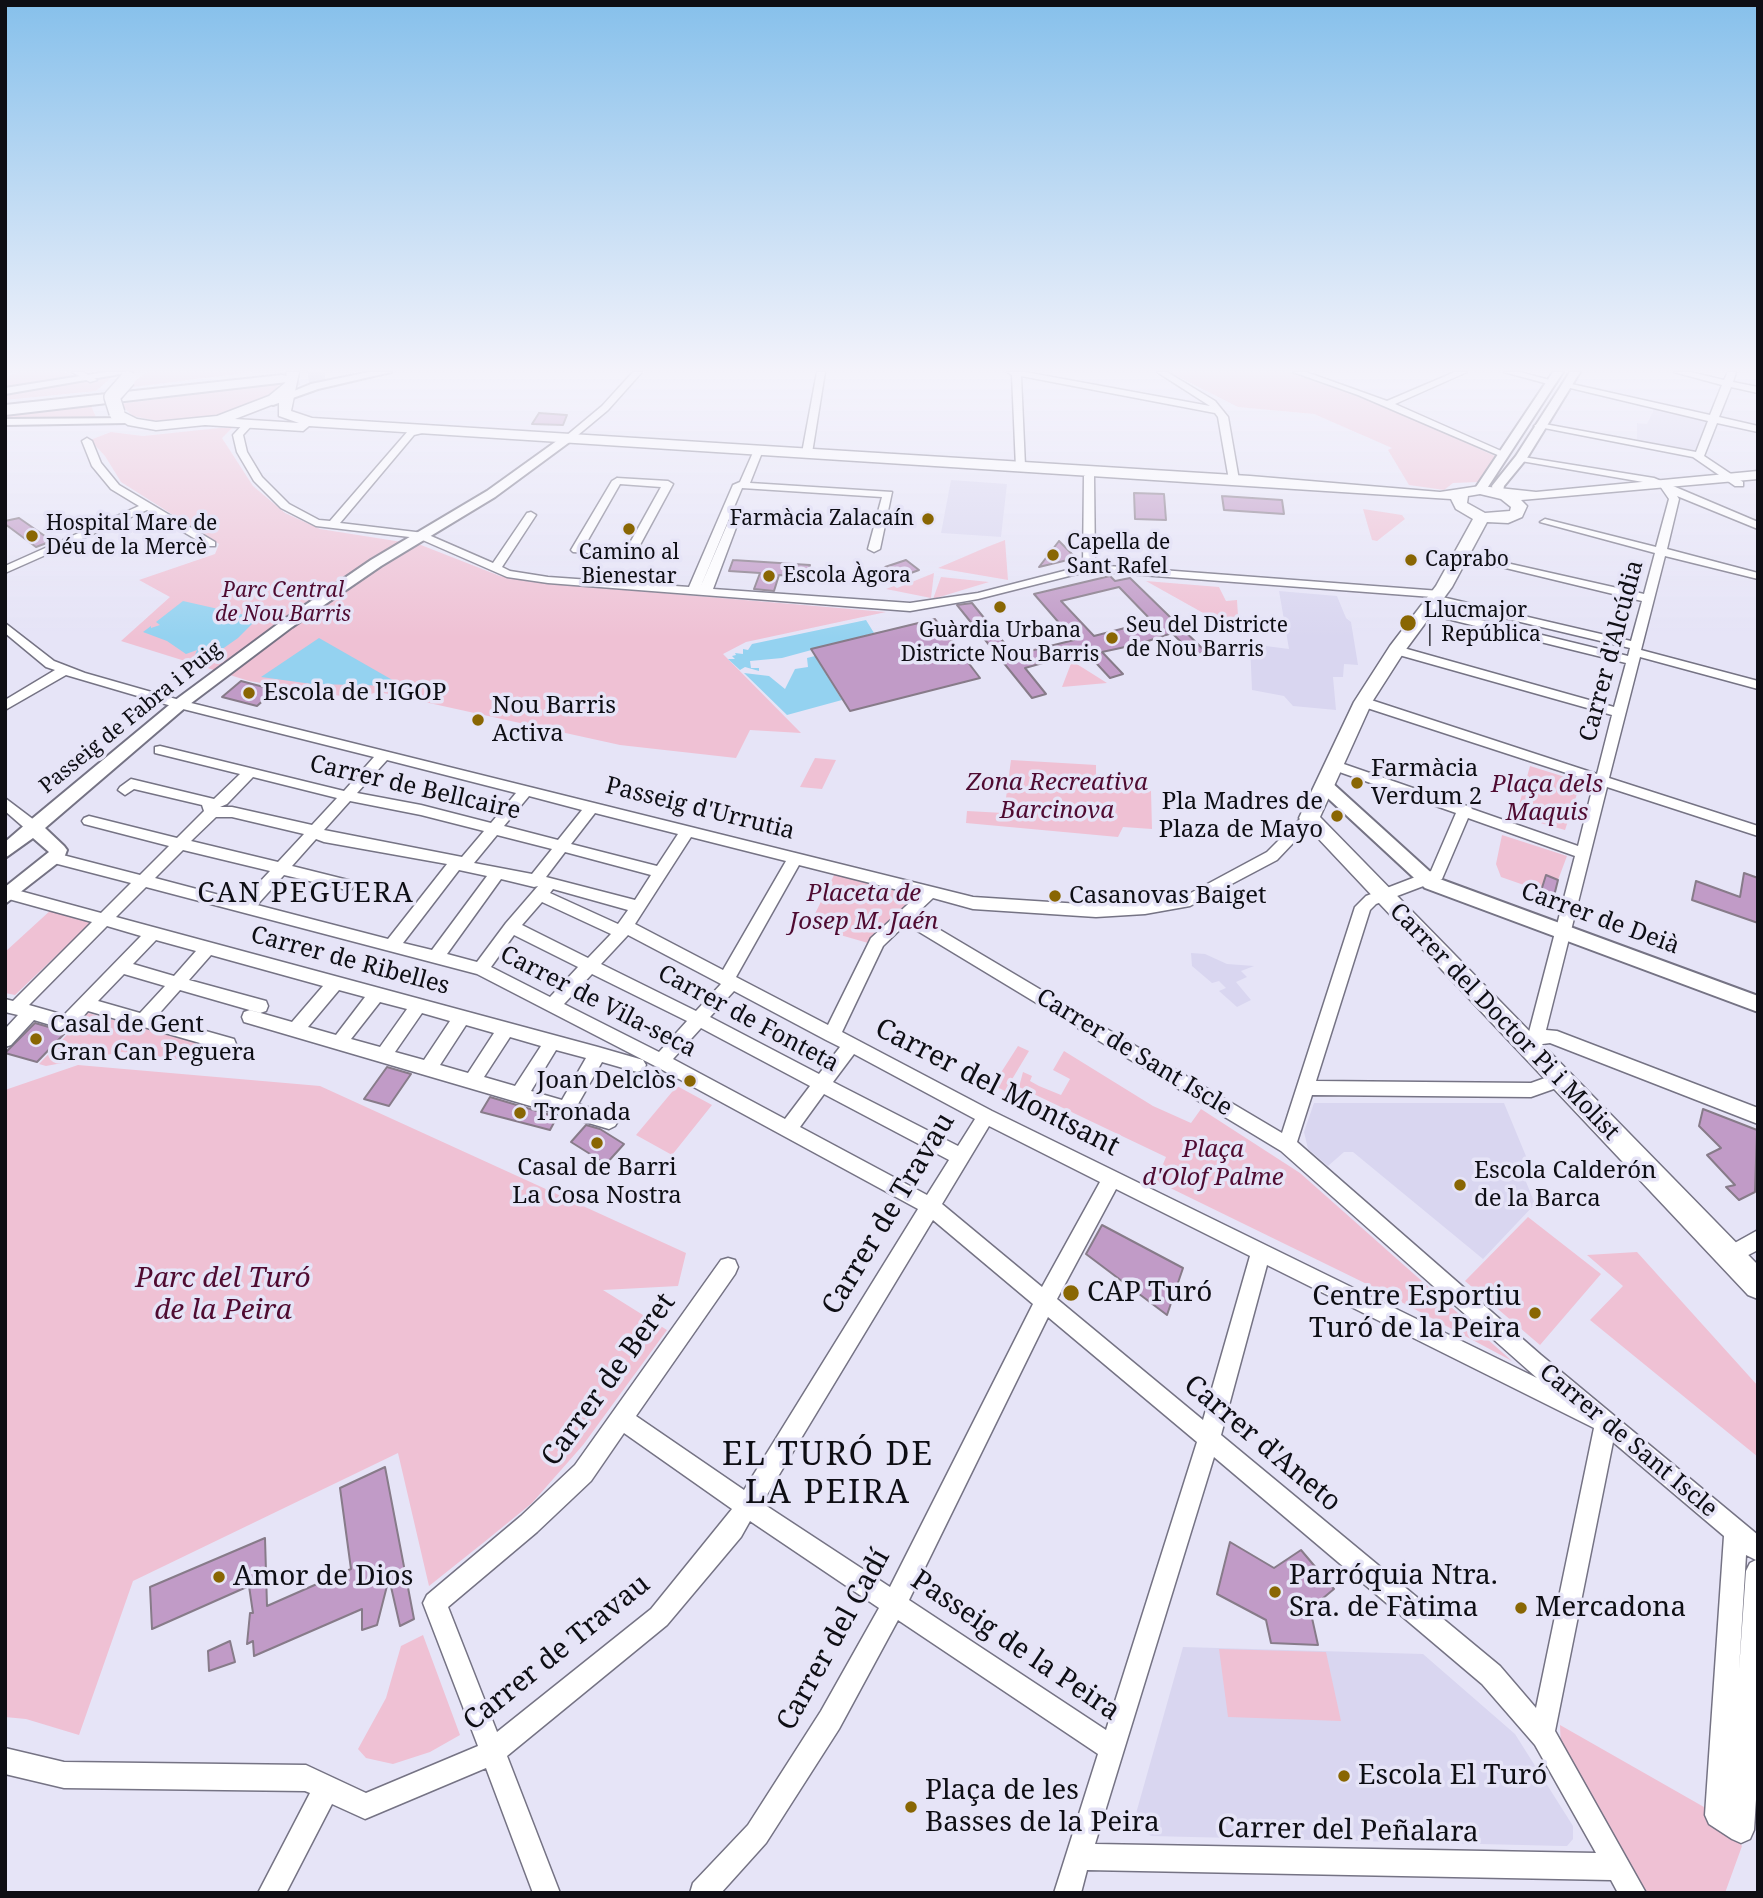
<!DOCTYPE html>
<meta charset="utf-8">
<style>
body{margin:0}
#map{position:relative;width:1763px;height:1898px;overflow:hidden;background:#e6e4f7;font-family:"Noto Serif",serif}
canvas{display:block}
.frame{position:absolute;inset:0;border:7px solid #0e0e14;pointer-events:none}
</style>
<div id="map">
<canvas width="1763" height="1898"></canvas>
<div class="frame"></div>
</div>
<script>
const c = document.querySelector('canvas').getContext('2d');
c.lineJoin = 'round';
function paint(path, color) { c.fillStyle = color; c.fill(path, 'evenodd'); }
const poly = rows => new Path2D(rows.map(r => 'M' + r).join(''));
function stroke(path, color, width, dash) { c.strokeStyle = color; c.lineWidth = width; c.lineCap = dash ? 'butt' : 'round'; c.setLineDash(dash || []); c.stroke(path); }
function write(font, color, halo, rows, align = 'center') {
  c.font = font + ' "Noto Serif",serif'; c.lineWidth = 7; c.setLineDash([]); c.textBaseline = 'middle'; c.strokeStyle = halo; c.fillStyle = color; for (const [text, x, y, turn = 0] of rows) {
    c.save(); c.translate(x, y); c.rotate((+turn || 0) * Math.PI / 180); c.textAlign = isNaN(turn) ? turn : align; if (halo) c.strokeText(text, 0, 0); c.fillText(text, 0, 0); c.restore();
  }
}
const built = poly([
 [1654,409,1707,421,1695,450,1637,442,1637,423,1647,424],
 [951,480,1007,484,1001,537,941,533],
 [1279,591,1337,596,1346,618,1351,622,1358,665,1344,664,1343,677,1333,677,1336,710,1293,706,1284,696,1252,690,1250,644,1289,649],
 [1191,953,1205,954,1227,964,1254,966,1241,971,1247,977,1236,982,1251,1000,1237,1007,1219,991,1226,988,1219,981,1212,983,1192,966],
 [1314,1103,1504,1103,1528,1161,1518,1162,1535,1204,1483,1259,1353,1152,1344,1152,1328,1166,1308,1149,1304,1132],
 [1183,1647,1423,1654,1515,1734,1573,1826,1573,1839,1567,1846,1563,1846,1151,1836,1139,1828,1135,1817]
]);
const green = poly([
 [19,372,64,372,78,378,5,387,5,377],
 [147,372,253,372,125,388],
 [1169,372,1287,372,1364,397,1495,456,1478,482,1453,483,1444,490,1409,485,1388,450,1392,448,1314,414,1238,407],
 [112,377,96,391,5,400,5,393],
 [281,383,271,394,253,405,210,418,157,421,133,416,120,404],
 [91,406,96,417,5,420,5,415],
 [219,428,232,428,222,438,253,486,285,513,320,529,421,545,500,576,532,582,886,612,746,642,723,654,801,733,750,730,736,758,620,745,379,692,353,698,249,681,121,641,170,597,139,580,215,554,219,544,121,482,105,456,90,440,111,432,143,436],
 [1363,509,1402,515,1405,519,1377,541,1372,540],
 [1005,540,1008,580,938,568,987,547],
 [934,573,931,598,886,589,894,586,897,588],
 [941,577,989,582,933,599],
 [1146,581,1219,587,1226,601,1237,600,1238,616,1230,628],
 [1072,661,1107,683,1062,687],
 [815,758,836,760,822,789,800,787],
 [1011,760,1096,765,1096,786,1151,791,1152,829,1123,827,1118,837,966,823,967,811,1004,813],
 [1530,766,1581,782,1565,830,1516,816],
 [1502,835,1567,856,1558,880,1546,875,1541,891,1501,877,1496,864],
 [838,867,931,891,875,945,809,926],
 [52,909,94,920,15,995,5,993,5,952],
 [88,1013,217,1048,203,1049,197,1057,182,1055,178,1059,122,1052,46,1066,39,1064],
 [1018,1046,1029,1051,1005,1091,993,1085],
 [1064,1051,1153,1106,1191,1123,1201,1109,1300,1173,1512,1361,1375,1288,1156,1181,1166,1157,1019,1087,1023,1072,1032,1076,1030,1081,1039,1086,1061,1095,1070,1079,1053,1070],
 [78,1065,320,1086,686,1253,678,1286,603,1290,667,1330,583,1445,532,1503,483,1543,429,1586,398,1453,133,1581,79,1735,26,1719,5,1717,5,1090],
 [677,1086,712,1105,672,1155,636,1135],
 [1528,1217,1601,1274,1540,1345,1465,1281],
 [1637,1252,1758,1386,1758,1457,1590,1320,1623,1286,1587,1255],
 [423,1635,460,1735,430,1752,393,1764,366,1758,358,1749,386,1698,401,1646],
 [1219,1649,1326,1652,1341,1721,1228,1717],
 [1560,1725,1718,1815,1742,1846,1725,1893,1643,1893,1561,1750]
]);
const water = poly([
 [183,601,258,618,238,638,201,664,193,660,197,650,186,654,167,641,143,632,151,626,151,628,160,625,156,622],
 [866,620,874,633,782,658,750,661,751,668,759,668,759,671,745,667,740,670,728,659,735,659,732,656,736,655,735,653,743,654,743,649,748,650,752,644],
 [319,638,403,686,312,684,261,677],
 [815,656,842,700,787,715,744,673,769,676,785,689,795,669,808,667,807,658]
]);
const building = poly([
 [539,413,567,415,563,425,532,424,539,413],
 [1134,493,1164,494,1166,520,1135,519,1134,493],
 [1222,496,1282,500,1284,514,1224,510,1222,496],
 [19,518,52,541,36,547,5,524,5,521,19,518],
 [1059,541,1076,558,1039,567,1059,541],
 [733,560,810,565,807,577,779,575,774,591,754,589,760,573,729,571,733,560],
 [906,560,919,570,900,577,885,567,906,560],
 [1110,576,1115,581,1130,578,1206,652,1194,655,1172,633,1139,644,1102,652,1123,674,1110,678,1086,652,1057,659,1025,668,1046,694,1032,698,957,605,972,603,1014,655,1074,640,1034,594,1110,576],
 [1119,587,1152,621,1094,636,1061,601,1119,587],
 [935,619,980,678,850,711,811,649,935,619],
 [241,681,275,690,257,706,222,697,241,681],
 [1744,873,1758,878,1758,923,1692,900,1696,881,1740,897,1744,873],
 [1546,875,1558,880,1554,896,1541,891,1546,875],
 [35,1023,66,1032,37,1062,5,1053,35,1023],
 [387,1067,411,1074,389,1106,364,1099,387,1067],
 [490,1097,557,1117,550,1130,481,1112,490,1097],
 [1703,1109,1757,1130,1755,1192,1739,1200,1726,1187,1735,1185,1707,1155,1721,1148,1699,1126,1703,1109],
 [586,1125,600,1129,624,1144,606,1164,571,1142,586,1125],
 [1102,1225,1183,1268,1167,1315,1086,1254,1102,1225],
 [385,1467,414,1619,400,1626,389,1578,377,1625,362,1630,362,1609,254,1656,253,1641,247,1644,250,1613,253,1613,249,1586,152,1629,150,1587,265,1538,267,1606,351,1569,340,1488,385,1467],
 [1230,1542,1274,1568,1301,1550,1334,1589,1310,1609,1318,1645,1271,1643,1266,1620,1217,1594,1230,1542],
 [230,1641,235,1662,209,1671,208,1651,230,1641]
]);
const trunkTunnel = poly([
 [282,379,330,372]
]);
const minor = poly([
 [72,372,83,372,97,380,90,382,72,372],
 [633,372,642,372,608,410,572,440,566,440,566,436,602,406,633,372],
 [817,372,825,372,812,453,807,456,802,453,817,372],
 [1007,372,1025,372,1210,406,1157,372,1167,372,1215,401,1228,417,1239,480,1234,483,1229,480,1218,417,1215,413,1021,376,1025,466,1016,468,1012,375,1007,372],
 [1293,372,1306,372,1387,401,1455,372,1467,372,1395,404,1508,454,1500,456,1358,395,1293,372],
 [1504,372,1520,372,1557,382,1552,385,1504,372],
 [1674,372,1690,372,1724,380,1728,372,1736,372,1733,382,1758,387,1758,393,1731,387,1719,417,1758,426,1758,432,1717,423,1704,456,1743,482,1743,486,1735,486,1693,457,1534,426,1539,423,1696,452,1708,421,1562,386,1567,383,1710,415,1722,385,1674,372],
 [246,421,254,423,243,435,247,452,262,477,289,504,319,520,330,521,408,431,427,426,432,429,430,431,414,435,340,523,424,533,493,563,527,513,531,512,536,515,502,567,510,571,548,577,689,587,733,485,740,482,755,448,761,448,763,450,750,483,892,492,880,549,874,552,868,549,882,497,742,488,700,588,727,525,732,522,737,525,713,589,910,603,978,593,1083,566,1084,476,1089,473,1094,476,1095,565,1440,591,1446,594,1442,597,1631,641,1642,601,1456,556,1462,553,1644,594,1655,553,1540,522,1545,519,1656,547,1669,499,1660,486,1649,483,1521,461,1517,460,1517,456,1654,478,1758,522,1758,529,1677,496,1679,499,1667,549,1758,573,1758,579,1665,556,1641,650,1758,681,1758,689,1640,657,1609,778,1758,826,1758,836,1607,787,1546,1030,1557,1031,1758,1108,1758,1124,1550,1043,1528,1046,1522,1044,1520,1039,1522,1034,1529,1032,1575,856,1468,818,1442,879,1376,904,1370,910,1316,1081,1531,1083,1559,1073,1565,1075,1568,1080,1565,1085,1531,1097,1312,1095,1297,1142,1541,1355,1758,1535,1758,1769,1754,1830,1750,1839,1741,1843,1732,1839,1709,1824,1705,1815,1724,1536,1613,1442,1555,1731,1646,1893,1618,1893,1611,1880,1087,1870,1081,1893,1054,1893,1098,1754,898,1620,839,1729,766,1843,721,1893,690,1893,693,1883,748,1825,821,1711,879,1608,750,1521,741,1537,667,1625,507,1756,560,1893,533,1893,486,1768,365,1819,332,1804,286,1893,258,1893,310,1793,305,1791,64,1788,5,1774,5,1748,64,1762,306,1765,366,1793,478,1746,423,1603,427,1595,521,1516,575,1465,721,1260,728,1258,735,1260,738,1267,735,1274,636,1416,744,1490,918,1209,655,1066,477,974,146,887,116,917,598,1047,643,1060,646,1065,643,1070,637,1072,602,1062,578,1104,615,1116,618,1121,615,1126,609,1129,244,1022,242,1017,244,1012,250,1010,292,1022,323,986,211,955,189,980,266,1001,268,1006,266,1011,260,1013,180,990,156,1017,234,1039,236,1044,234,1049,228,1051,88,1011,73,1028,67,1030,34,1020,11,1045,5,1047,5,1029,18,1015,5,1012,5,999,13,1001,92,922,5,898,5,890,9,888,101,913,131,883,50,862,48,858,50,854,55,853,140,875,169,846,84,824,82,821,84,818,89,816,177,838,204,811,202,805,134,789,125,795,118,790,120,787,131,779,214,799,240,774,155,753,155,747,160,746,344,791,374,757,175,707,66,675,5,710,5,700,55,670,46,667,5,633,5,623,54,661,85,673,183,701,973,897,1096,905,1145,902,1187,895,1267,852,1304,815,1314,815,1316,818,1314,821,1277,860,1190,906,1145,914,1096,917,973,909,933,898,915,915,1282,1133,1355,907,1366,896,1431,871,1456,813,1328,768,1326,765,1328,762,1338,762,1462,805,1470,806,1472,809,1578,846,1594,782,1358,705,1358,699,1368,699,1597,774,1612,715,1392,653,1392,647,1400,647,1614,707,1626,663,1423,613,1421,611,1427,607,1628,656,1630,648,1432,601,1432,597,1089,571,978,599,910,611,548,583,507,577,418,538,316,526,281,508,254,481,237,452,233,435,246,421],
 [387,760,516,793,491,823,421,805,357,793,387,760],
 [253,777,337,798,312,825,232,807,220,807,227,804,253,777],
 [529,796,582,810,558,840,504,826,529,796],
 [350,801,421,815,484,831,462,857,324,830,350,801],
 [595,813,678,834,657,866,571,844,595,813],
 [216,817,232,817,304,834,278,862,191,841,216,817],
 [497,835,552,849,532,874,474,863,497,835],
 [691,837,786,861,723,970,635,924,691,837],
 [316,839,324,842,447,864,388,939,257,905,284,875,347,890,352,889,354,885,352,881,292,866,316,839],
 [183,850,270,871,242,901,155,878,183,850],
 [565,852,651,875,635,900,546,877,565,852],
 [799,865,918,895,871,938,828,1025,736,977,799,865],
 [459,870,487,876,432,950,403,943,459,870],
 [501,879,534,887,538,886,506,923,477,962,447,954,501,879],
 [553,889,628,910,618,924,550,893,553,889],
 [542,902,611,934,588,958,522,925,542,902],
 [906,924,1281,1151,1537,1378,992,1111,842,1032,883,946,906,924],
 [107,926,141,936,64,1015,29,1005,107,926],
 [514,935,578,967,550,997,491,967,514,935],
 [628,935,721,984,696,1011,601,964,628,935],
 [156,940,196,951,174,976,133,964,156,940],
 [124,974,165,986,140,1013,98,1001,124,974],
 [592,974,687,1021,659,1052,564,1004,592,974],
 [339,990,365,997,336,1035,308,1027,339,990],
 [734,991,826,1040,840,1047,819,1074,710,1017,734,991],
 [380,1002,407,1009,380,1047,351,1039,380,1002],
 [422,1013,450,1021,424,1060,395,1052,422,1013],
 [466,1025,494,1033,468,1073,440,1065,466,1025],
 [701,1028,810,1086,785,1119,673,1059,701,1028],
 [510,1037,541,1046,515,1086,484,1077,510,1037],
 [556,1050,586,1058,562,1100,531,1091,556,1050],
 [854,1054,975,1119,958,1146,833,1082,854,1054],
 [824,1094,949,1160,927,1195,800,1127,824,1094],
 [989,1126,1100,1182,1042,1287,942,1204,989,1126],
 [1116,1189,1250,1256,1203,1420,1057,1299,1116,1189],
 [933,1220,1033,1304,890,1587,762,1503,933,1220],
 [1267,1265,1594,1428,1536,1708,1500,1666,1221,1435,1267,1265],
 [1048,1317,1197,1442,1106,1730,909,1600,1048,1317],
 [624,1433,732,1509,651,1609,497,1732,448,1607,537,1532,591,1481,624,1433],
 [1214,1457,1482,1684,1535,1745,1596,1853,1095,1844,1214,1457],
 [1746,1555,1756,1560,1750,1563,1746,1571,1739,1670,1746,1555],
 [87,438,92,441,101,463,119,485,215,542,215,546,207,546,147,510,5,573,5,566,139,506,111,489,92,466,82,441,87,438],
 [617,478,668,481,673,484,634,556,573,552,571,550,612,481,617,478],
 [620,484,661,487,626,550,584,547,620,484],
 [5,798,38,823,40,827,38,831,28,831,5,811,5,798],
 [1758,1230,1758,1250,1729,1265,1722,1262,1719,1256,1722,1250,1758,1230]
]);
const tertiary = poly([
 [106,372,132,372,5,394,5,388,106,372],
 [369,372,391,372,318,389,273,405,267,402,311,384,369,372],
 [1553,372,1563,372,1484,493,1476,493,1474,490,1553,372],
 [1570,372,1580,372,1527,458,1504,486,1502,495,1494,495,1492,486,1516,456,1570,372],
 [130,418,130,422,126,423,5,425,5,419,130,418],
 [565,435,575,438,495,497,381,566,292,627,186,707,45,828,64,846,67,850,64,858,5,904,5,887,49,852,33,838,5,858,5,842,27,823,174,701,282,621,371,560,487,491,565,435],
 [1324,779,1330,781,1437,878,1758,996,1758,1012,1425,888,1318,789,1316,785,1318,781,1324,779]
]);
const secondary = poly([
 [287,372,299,372,291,411,312,418,1250,476,1440,492,1480,486,1536,492,1758,471,1758,479,1521,500,1527,506,1522,517,1508,523,1487,522,1452,587,1404,652,1372,702,1320,817,1758,1265,1758,1299,1748,1295,1299,818,1354,702,1390,646,1436,586,1473,519,1456,509,1451,499,309,426,303,431,205,425,156,430,128,425,110,413,117,409,137,419,156,422,217,416,269,396,285,383,287,372],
 [279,402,279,416,299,423,235,419,279,402],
 [1480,494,1501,499,1511,507,1510,511,1485,513,1467,503,1468,496,1480,494]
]);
const trunk = poly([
 [282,375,287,376,287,382,5,415,5,405,282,375]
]);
const secondaryBridge = poly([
 [117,413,112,397,128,379]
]);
const markers = [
 [928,519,7,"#896603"],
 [629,529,7,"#896603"],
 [32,536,7,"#896603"],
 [1053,555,7,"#896603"],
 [1411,560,7,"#896603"],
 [769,576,7,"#896603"],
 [1000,607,7,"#896603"],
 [1408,623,9,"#896603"],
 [1112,638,7,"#896603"],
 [249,693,7,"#896603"],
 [478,720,7,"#896603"],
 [1357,783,7,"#896603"],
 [1337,816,7,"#896603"],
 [1055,896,7,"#896603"],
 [36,1039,7,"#896603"],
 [690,1081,7,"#896603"],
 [520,1113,7,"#896603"],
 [597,1143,7,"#896603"],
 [1460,1185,7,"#896603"],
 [1071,1293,9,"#896603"],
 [1535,1313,7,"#896603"],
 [219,1577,7,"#896603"],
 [1275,1592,7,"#896603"],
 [1521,1608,7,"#896603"],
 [1344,1776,7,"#896603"],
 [911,1807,7,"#896603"]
];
const farPoinames = [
 ["Farmàcia Zalacaín",914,519,"right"],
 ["Hospital Mare de",46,524],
 ["Déu de la Mercè",46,548],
 ["Capella de",1067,543],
 ["Sant Rafel",1067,567],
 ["Camino al",629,553,"center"],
 ["Bienestar",629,577,"center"],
 ["Caprabo",1425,560],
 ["Escola Àgora",783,576],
 ["Llucmajor",1424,611],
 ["| República",1424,635],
 ["Seu del Districte",1126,626],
 ["de Nou Barris",1126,650],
 ["Guàrdia Urbana",1000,631,"center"],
 ["Districte Nou Barris",1000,655,"center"]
];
const farParknames = [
 ["Parc Central",283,591],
 ["de Nou Barris",283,615]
];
const farStreetnames = [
 ["Passeig de Fabra i Puig",131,718,-39]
];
const streetNames = [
 ["Carrer d'Alcúdia",1612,651,-75],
 ["Carrer de Bellcaire",415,788,13],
 ["Passeig d'Urrutia",700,809,14],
 ["Carrer de Deià",1600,919,20],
 ["Carrer de Ribelles",350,961,15],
 ["Carrer de Vila-seca",598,1002,27],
 ["Carrer de Fonteta",748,1019,28],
 ["Carrer del Doctor Pi i Molist",1504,1022,46],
 ["Carrer de Sant Iscle",1134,1053,31],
 ["Carrer de Sant Iscle",1628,1441,40]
];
const poiNames = [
 ["Escola de l'IGOP",263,693],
 ["Nou Barris",492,706],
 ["Activa",492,734],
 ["Farmàcia",1371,769],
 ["Verdum 2",1371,797],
 ["Pla Madres de",1323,802,"right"],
 ["Plaza de Mayo",1323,830,"right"],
 ["Casanovas Baiget",1069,896],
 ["Casal de Gent",50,1025],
 ["Gran Can Peguera",50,1053],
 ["Joan Delclòs",676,1081,"right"],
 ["Tronada",534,1113],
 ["Casal de Barri",597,1168,"center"],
 ["La Cosa Nostra",597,1196,"center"],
 ["Escola Calderón",1474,1171],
 ["de la Barca",1474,1199]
];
const parkNames = [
 ["Zona Recreativa",1057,783],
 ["Barcinova",1057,811],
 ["Plaça dels",1547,785],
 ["Maquis",1547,813],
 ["Placeta de",864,894],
 ["Josep M. Jaén",864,922],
 ["Plaça",1213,1150],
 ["d'Olof Palme",1213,1178]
];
const quarterNames = [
 ["CAN PEGUERA",306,894]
];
const nearStreetnames = [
 ["Carrer del Montsant",997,1088,27],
 ["Carrer de Travau",889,1214,-59],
 ["Carrer de Beret",609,1380,-54],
 ["Carrer d'Aneto",1262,1444,40],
 ["Carrer del Cadí",834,1640,-61],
 ["Passeig de la Peira",1015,1646,34],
 ["Carrer de Travau",557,1653,-39],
 ["Carrer del Peñalara",1348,1831,1]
];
const nearParknames = [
 ["Parc del Turó",223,1279],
 ["de la Peira",223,1311]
];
const nearPoinames = [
 ["CAP Turó",1087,1293],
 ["Centre Esportiu",1521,1297,"right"],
 ["Turó de la Peira",1521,1329,"right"],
 ["Parróquia Ntra.",1289,1576],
 ["Sra. de Fàtima",1289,1608],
 ["Amor de Dios",233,1577],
 ["Mercadona",1535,1608],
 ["Escola El Turó",1358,1776],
 ["Plaça de les",925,1791],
 ["Basses de la Peira",925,1823]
];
const nearQuarternames = [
 ["EL TURÓ DE",828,1456],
 ["LA PEIRA",828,1494]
];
paint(built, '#d9d6f0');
paint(green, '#efc1d4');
paint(water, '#94d2f0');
paint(building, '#c19bc7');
stroke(building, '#877b89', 2);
stroke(trunkTunnel, '#c6c4d5', 17, [17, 9]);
stroke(minor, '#757384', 3);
stroke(tertiary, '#757384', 4);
stroke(secondary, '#757384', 3);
stroke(trunk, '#757384', 4);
paint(minor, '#fff');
paint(tertiary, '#fff');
paint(secondary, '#fff');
paint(trunk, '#fff');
stroke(secondaryBridge, '#757384', 18, []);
stroke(secondaryBridge, '#fff', 15);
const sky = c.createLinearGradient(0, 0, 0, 638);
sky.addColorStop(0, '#86c0eb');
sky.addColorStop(0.58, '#f4f3fb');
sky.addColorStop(1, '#f4f3fb00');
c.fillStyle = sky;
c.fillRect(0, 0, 1763, 638);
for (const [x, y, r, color] of markers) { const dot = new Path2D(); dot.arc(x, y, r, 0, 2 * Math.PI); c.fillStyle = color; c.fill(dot); stroke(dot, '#e6e4f7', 2.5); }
write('21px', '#0e0e14', '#e6e4f7', farPoinames, 'left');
write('italic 21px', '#4f0b31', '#e6e4f7', farParknames);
write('21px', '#0e0e14', '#e6e4f7', farStreetnames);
write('24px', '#0e0e14', '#e6e4f7', streetNames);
write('24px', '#0e0e14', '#e6e4f7', poiNames, 'left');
write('italic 24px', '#4f0b31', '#e6e4f7', parkNames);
c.letterSpacing = '2px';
write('28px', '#0e0e14', '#e6e4f7', quarterNames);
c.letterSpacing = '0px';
write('28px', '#0e0e14', '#e6e4f7', nearStreetnames);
write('italic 28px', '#4f0b31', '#e6e4f7', nearParknames);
write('28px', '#0e0e14', '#e6e4f7', nearPoinames, 'left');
c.letterSpacing = '2px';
write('33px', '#0e0e14', '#e6e4f7', nearQuarternames);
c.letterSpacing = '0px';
</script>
